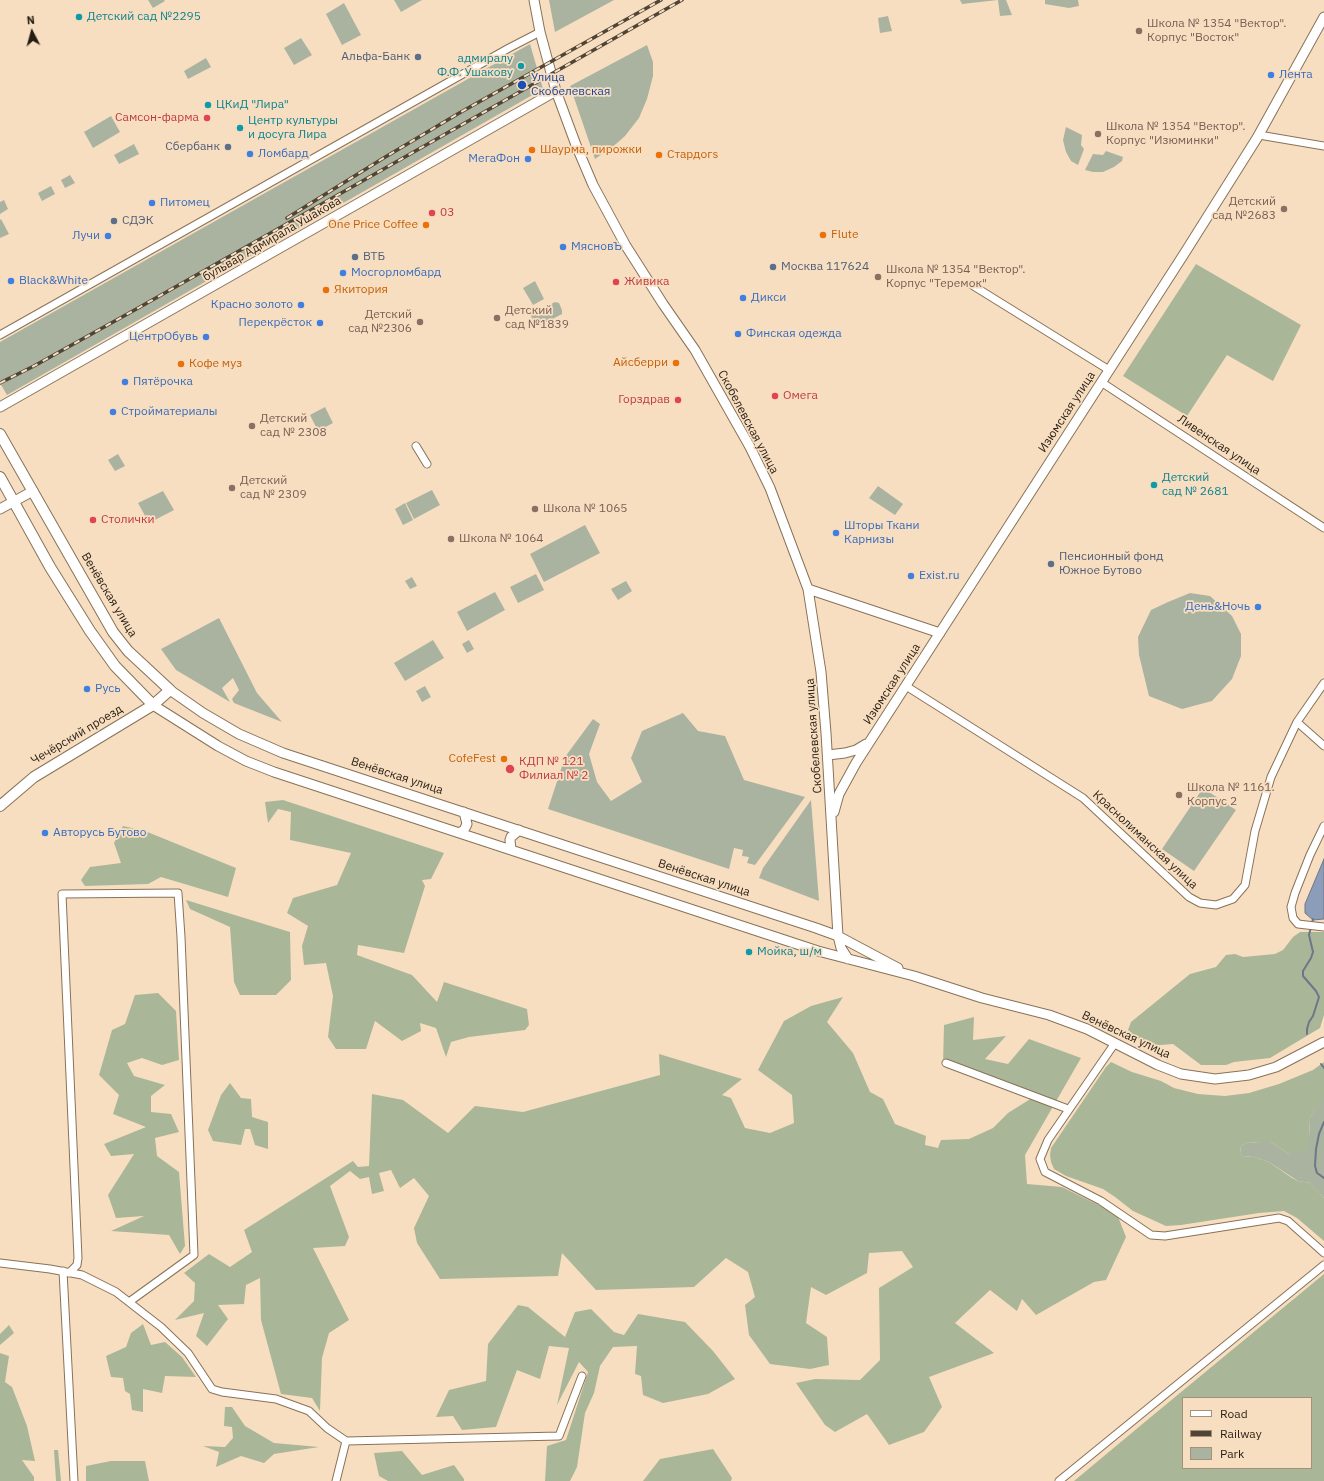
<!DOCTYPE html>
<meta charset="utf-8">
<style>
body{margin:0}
#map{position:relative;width:1324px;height:1481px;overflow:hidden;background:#f8dec1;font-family:"IBM Plex Sans",sans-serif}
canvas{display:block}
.legend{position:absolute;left:1182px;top:1397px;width:130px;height:72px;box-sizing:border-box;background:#f8dec1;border:1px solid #a4917b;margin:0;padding:5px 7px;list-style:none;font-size:12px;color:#271e13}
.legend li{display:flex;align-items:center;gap:8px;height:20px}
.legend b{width:20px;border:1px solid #a4917b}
.north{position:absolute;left:12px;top:12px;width:40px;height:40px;-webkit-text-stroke:3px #f8dec1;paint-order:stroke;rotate:354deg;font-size:11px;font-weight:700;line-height:16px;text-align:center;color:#271e13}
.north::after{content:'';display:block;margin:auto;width:14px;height:18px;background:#271e13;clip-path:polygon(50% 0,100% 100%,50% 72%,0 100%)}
</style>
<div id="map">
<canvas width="1324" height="1481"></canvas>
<ul class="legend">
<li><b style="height:5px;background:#fff"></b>Road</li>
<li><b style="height:5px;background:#504435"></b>Railway</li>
<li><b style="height:11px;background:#aab3a0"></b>Park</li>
</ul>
<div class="north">N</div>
</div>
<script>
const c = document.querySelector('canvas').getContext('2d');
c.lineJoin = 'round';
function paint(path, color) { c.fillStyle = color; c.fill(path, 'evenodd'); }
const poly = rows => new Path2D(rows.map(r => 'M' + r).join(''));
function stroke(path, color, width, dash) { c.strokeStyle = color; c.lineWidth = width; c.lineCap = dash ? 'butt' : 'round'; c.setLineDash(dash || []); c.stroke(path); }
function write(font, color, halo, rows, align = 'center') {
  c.font = font + ' "IBM Plex Sans",sans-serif'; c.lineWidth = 3.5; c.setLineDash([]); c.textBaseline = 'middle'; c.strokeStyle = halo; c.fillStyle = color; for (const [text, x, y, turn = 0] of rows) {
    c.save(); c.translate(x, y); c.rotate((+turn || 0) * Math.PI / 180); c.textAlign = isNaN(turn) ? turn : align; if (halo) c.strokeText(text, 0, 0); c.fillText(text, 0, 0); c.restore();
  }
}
const green = poly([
 [148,0,164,0,165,1,153,8],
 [394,0,422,0,401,12],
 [549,0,614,0,555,32],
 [960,0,1006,0,1012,15,1000,16,998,0,962,4],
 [1045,0,1078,0,1079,6,1069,8,1045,4],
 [344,3,361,35,342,45,326,14],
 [888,16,892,31,880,33,878,18],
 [301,38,312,55,294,65,284,48],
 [530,44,543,89,7,395,0,383,0,342],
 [647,45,653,62,653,76,647,99,639,118,625,136,616,144,595,159,570,86],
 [206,58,211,67,188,79,184,71],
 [111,116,120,132,93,148,84,132],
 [1066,127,1082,135,1081,145,1084,149,1078,165,1071,161,1066,152,1063,140],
 [134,144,139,154,119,164,114,155],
 [1106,151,1123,157,1122,161,1114,167,1103,172,1093,172,1085,170,1093,154,1103,155],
 [70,175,75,183,65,188,61,180],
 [51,186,55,194,42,201,38,193],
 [4,200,8,209,0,214,0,202],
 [1,219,9,234,0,238,0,220],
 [535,281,544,299,533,305,523,288],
 [555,302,559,303,562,310,562,314,539,326,535,324,531,316,532,314],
 [325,407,333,423,318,431,310,415],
 [118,454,125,466,115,471,108,460],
 [878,486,903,504,895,515,869,498],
 [432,490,440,505,414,519,406,503],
 [163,491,174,510,149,523,138,503],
 [405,503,413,520,403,525,395,509],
 [585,525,600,553,544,582,530,554],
 [536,574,544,590,518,603,510,587],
 [412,577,417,586,410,589,405,581],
 [626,581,632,591,618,600,611,589],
 [495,592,505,610,467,631,457,612],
 [1190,593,1210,596,1232,616,1241,634,1241,656,1232,679,1212,701,1182,709,1149,696,1139,655,1138,637,1151,610,1168,602],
 [219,618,257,693,282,722,234,703,232,699,239,690,233,678,222,688,230,702,176,670,161,649],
 [433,640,444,658,405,681,394,663],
 [469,640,474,649,467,653,462,644],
 [425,686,431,697,422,702,416,691],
 [683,713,698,731,725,736,744,780,805,797,755,865,747,863,749,857,742,856,743,850,734,848,729,869,548,809,565,757,593,719,600,724,589,754,597,782,611,801,642,782,631,758,642,731],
 [1203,788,1236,810,1194,871,1162,849],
 [811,800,819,901,759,878,763,868],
 [1323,1099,1324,1099,1324,1198,1310,1183,1298,1181,1269,1162,1254,1157,1242,1156,1240,1153,1241,1146,1247,1143,1260,1142,1271,1142,1289,1154,1310,1137,1309,1119]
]);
const forest = poly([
 [1196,264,1301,325,1273,381,1227,355,1187,416,1123,376],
 [283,800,444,853,431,879,422,880,425,886,404,953,358,945,357,955,412,975,437,1002,444,982,527,1009,529,1025,525,1030,469,1037,451,1042,446,1057,436,1028,420,1023,421,1031,402,1041,375,1021,366,1049,336,1049,328,1037,333,996,326,963,304,965,302,946,308,926,287,913,293,898,337,885,351,853,290,840,291,812,278,809,268,823,265,802],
 [123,826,145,831,236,868,228,897,161,877,148,884,85,886,81,880,90,867,121,863,114,843],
 [186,900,290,932,291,980,276,995,240,995,234,982,230,927,190,909],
 [1300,932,1324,932,1324,1015,1320,1028,1270,1058,1234,1062,1226,1065,1201,1065,1173,1044,1148,1046,1128,1030,1131,1022,1190,974,1216,967,1226,955,1235,954,1243,957,1275,954,1283,950,1293,937],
 [158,993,176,1011,179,1060,162,1065,142,1058,127,1063,134,1076,165,1085,151,1096,151,1112,171,1114,179,1132,155,1138,157,1156,179,1172,185,1246,180,1254,169,1235,111,1231,144,1216,116,1218,108,1195,134,1154,111,1156,104,1144,146,1127,113,1114,119,1095,99,1075,112,1030,125,1024,135,995],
 [843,997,827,1022,853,1053,870,1092,883,1099,895,1124,926,1136,925,1145,938,1148,941,1140,969,1139,993,1128,1008,1113,1032,1098,943,1065,944,1025,974,1017,973,1040,1006,1036,985,1059,1008,1064,1029,1039,1081,1058,1025,1155,1027,1184,1062,1187,1117,1214,1126,1237,1106,1280,1094,1282,1036,1315,1022,1299,1017,1311,990,1290,955,1323,994,1353,929,1377,942,1407,924,1432,889,1445,867,1414,835,1432,825,1425,796,1383,815,1379,860,1380,880,1360,879,1288,913,1267,902,1251,869,1253,867,1273,826,1295,811,1287,806,1323,827,1337,829,1365,810,1369,770,1364,749,1335,745,1305,755,1297,748,1272,726,1258,694,1287,596,1290,562,1253,558,1276,440,1279,417,1243,414,1228,429,1196,414,1178,400,1188,391,1170,379,1173,384,1191,372,1194,369,1177,360,1179,350,1171,330,1186,349,1237,345,1246,313,1248,349,1320,329,1333,322,1358,320,1411,312,1398,281,1394,261,1320,260,1278,246,1285,244,1304,218,1305,228,1319,207,1346,196,1336,204,1313,175,1320,194,1301,195,1283,184,1273,209,1254,230,1267,252,1252,244,1230,353,1161,358,1167,369,1166,372,1094,403,1100,448,1133,475,1106,523,1112,660,1075,659,1054,742,1079,722,1095,731,1098,745,1128,770,1133,794,1123,792,1095,758,1070,784,1021,811,1006],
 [1111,1062,1132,1072,1161,1081,1174,1088,1198,1094,1225,1096,1249,1093,1279,1084,1313,1070,1324,1062,1324,1099,1309,1119,1310,1137,1308,1149,1289,1154,1271,1142,1260,1142,1247,1143,1241,1146,1240,1152,1242,1156,1254,1157,1269,1162,1292,1178,1298,1181,1310,1183,1315,1188,1324,1198,1324,1241,1297,1218,1284,1211,1259,1213,1181,1225,1166,1226,1133,1211,1115,1197,1103,1189,1066,1176,1054,1169,1051,1162,1050,1155,1051,1148,1106,1067],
 [230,1083,241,1098,251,1099,252,1117,268,1122,268,1149,255,1145,250,1129,245,1129,241,1145,213,1141,208,1130,221,1095],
 [1324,1274,1324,1481,1074,1481,1146,1421],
 [1183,1398,1311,1398,1311,1468,1183,1468],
 [518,1305,528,1307,565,1337,575,1312,591,1309,614,1332,624,1335,638,1314,685,1322,713,1351,735,1379,708,1394,663,1403,643,1395,641,1376,635,1374,637,1346,613,1347,600,1366,594,1393,585,1413,577,1467,570,1481,545,1481,547,1446,566,1440,588,1372,579,1362,557,1405,569,1348,549,1346,540,1379,517,1370,496,1427,462,1430,453,1416,436,1417,449,1390,486,1381,488,1344],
 [143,1324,151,1345,165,1342,182,1357,196,1377,165,1376,162,1393,143,1389,143,1412,132,1410,130,1394,125,1391,123,1378,111,1377,106,1356,126,1347,131,1333],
 [9,1325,14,1333,0,1345,0,1334],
 [0,1353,9,1356,5,1382,12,1387,27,1426,35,1461,22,1460,34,1477,34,1481,0,1481],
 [225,1407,232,1407,245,1426,274,1443,319,1447,274,1454,264,1463,241,1456,216,1467,219,1452,203,1446,225,1447,233,1438,232,1427,224,1426],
 [713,1449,732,1478,731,1481,643,1481,660,1459],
 [54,1450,58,1450,61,1481,56,1481],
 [402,1451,422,1475,454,1465,464,1479,464,1481,388,1481,379,1476,374,1453],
 [111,1461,145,1461,149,1481,86,1481,86,1466]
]);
const water = poly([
 [1324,859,1324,919,1313,920,1305,913,1305,904,1324,859]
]);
const stream = poly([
 [1307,1034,1307,1029,1309,1022,1313,1016,1319,997,1316,991,1303,976,1303,971,1311,958,1313,952,1309,935,1313,919],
 [1321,1064,1324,1068],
 [1324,1122,1319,1134,1316,1149,1315,1166,1317,1173,1324,1178]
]);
const minor = poly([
 [1259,135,1324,146],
 [972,285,1109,370],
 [0,335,509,48,540,32],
 [1101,382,1324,528],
 [416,446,427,464],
 [906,686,1083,798,1189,897,1200,903,1216,905,1233,899,1245,885,1255,831,1271,777,1297,722,1324,683],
 [1297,722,1324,746],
 [1324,826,1310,855,1295,893,1291,907,1293,918,1298,924,1324,927],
 [1115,1043,1048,1140,1040,1159,1045,1172,1101,1201,1151,1235,1165,1236,1279,1218,1288,1221,1324,1253],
 [946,1063,1068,1109],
 [0,1263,50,1269,82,1275,116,1292,161,1327,188,1353,212,1389,222,1392,276,1399,309,1411,327,1428,346,1441,559,1436,582,1376],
 [63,1271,74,1481],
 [69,1273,77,1265,78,1258,62,894,178,893,181,937,194,1255,129,1302],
 [336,1481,346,1441],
 [1059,1481,1324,1265]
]);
const tertiary = poly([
 [534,0,540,32,556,91,576,145,593,185,626,246,663,304,695,350,750,447,770,488,808,589,821,672,826,733,838,936,841,948,848,959],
 [0,407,556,91],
 [0,509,33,491],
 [808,589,940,633],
 [170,690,203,713,239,734,283,753,816,928,838,936,898,968],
 [153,705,218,746,246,761,274,772,818,951,914,976,982,998,1049,1015,1087,1029,1158,1065,1181,1074,1215,1079,1249,1075,1276,1067,1324,1042],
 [828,755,845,753,856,750,866,744],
 [834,812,839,794,856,763,1184,254,1257,138,1324,17],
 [459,833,464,830,467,824,464,812],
 [511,850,510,840,511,837,519,830]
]);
const secondary = poly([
 [0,434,113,632,128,651,170,690,153,705,34,777,0,806],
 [0,477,50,567,90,631,115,666,153,705]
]);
const rail = poly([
 [287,218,382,159,461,112,661,0],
 [0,383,34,366,140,307,682,0]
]);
const markers = [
 [79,17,4,"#0f9aa8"],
 [1139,31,4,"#8d6e63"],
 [418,57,4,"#5c6f8a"],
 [521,66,4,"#0f9aa8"],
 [1271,75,4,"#3f7fe0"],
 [522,85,5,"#1a4fb4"],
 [208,105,4,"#0f9aa8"],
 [207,118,4,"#e0444e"],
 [240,128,4,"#0f9aa8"],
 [1098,134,4,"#8d6e63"],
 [228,147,4,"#5c6f8a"],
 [532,150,4,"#e8710a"],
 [250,154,4,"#3f7fe0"],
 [659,155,4,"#e8710a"],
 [528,159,4,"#3f7fe0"],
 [152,203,4,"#3f7fe0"],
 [1284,209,4,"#8d6e63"],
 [432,213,4,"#e0444e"],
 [114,221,4,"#5c6f8a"],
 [426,225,4,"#e8710a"],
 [823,235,4,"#e8710a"],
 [108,236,4,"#3f7fe0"],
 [563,247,4,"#3f7fe0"],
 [355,257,4,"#5c6f8a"],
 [773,267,4,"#5c6f8a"],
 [343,273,4,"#3f7fe0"],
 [878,277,4,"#8d6e63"],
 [11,281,4,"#3f7fe0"],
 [616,282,4,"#e0444e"],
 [326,290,4,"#e8710a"],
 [743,298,4,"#3f7fe0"],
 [301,305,4,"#3f7fe0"],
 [497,318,4,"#8d6e63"],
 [420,322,4,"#8d6e63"],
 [320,323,4,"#3f7fe0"],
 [738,334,4,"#3f7fe0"],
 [206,337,4,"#3f7fe0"],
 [676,363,4,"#e8710a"],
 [181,364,4,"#e8710a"],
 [125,382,4,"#3f7fe0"],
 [775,396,4,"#e0444e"],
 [678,400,4,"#e0444e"],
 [113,412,4,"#3f7fe0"],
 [252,426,4,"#8d6e63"],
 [1154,485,4,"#0f9aa8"],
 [232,488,4,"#8d6e63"],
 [535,509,4,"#8d6e63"],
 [93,520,4,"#e0444e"],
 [836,533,4,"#3f7fe0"],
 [451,539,4,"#8d6e63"],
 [1051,564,4,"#5c6f8a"],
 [911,576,4,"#3f7fe0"],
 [1258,607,4,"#3f7fe0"],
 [87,689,4,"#3f7fe0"],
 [504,759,4,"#e8710a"],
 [510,769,5,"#e0444e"],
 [1179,795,4,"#8d6e63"],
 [45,833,4,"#3f7fe0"],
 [749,952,4,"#0f9aa8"]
];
const cultureNames = [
 ["Детский сад №2295",87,17],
 ["адмиралу",513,59,"right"],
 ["Ф.Ф. Ушакову",513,73,"right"],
 ["ЦКиД \"Лира\"",216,105],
 ["Центр культуры",248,121],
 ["и досуга Лира",248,135],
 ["Детский",1162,478],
 ["сад № 2681",1162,492],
 ["Мойка, ш/м",757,952]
];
const educationNames = [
 ["Школа № 1354 \"Вектор\".",1147,24],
 ["Корпус \"Восток\"",1147,38],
 ["Школа № 1354 \"Вектор\".",1106,127],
 ["Корпус \"Изюминки\"",1106,141],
 ["Детский",1276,202,"right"],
 ["сад №2683",1276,216,"right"],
 ["Школа № 1354 \"Вектор\".",886,270],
 ["Корпус \"Теремок\"",886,284],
 ["Детский",505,311],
 ["сад №1839",505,325],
 ["Детский",412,315,"right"],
 ["сад №2306",412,329,"right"],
 ["Детский",260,419],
 ["сад № 2308",260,433],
 ["Детский",240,481],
 ["сад № 2309",240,495],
 ["Школа № 1065",543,509],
 ["Школа № 1064",459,539],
 ["Школа № 1161.",1187,788],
 ["Корпус 2",1187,802]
];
const serviceNames = [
 ["Альфа-Банк",410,57,"right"],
 ["Сбербанк",220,147,"right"],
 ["СДЭК",122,221],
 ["ВТБ",363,257],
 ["Москва 117624",781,267],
 ["Пенсионный фонд",1059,557],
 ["Южное Бутово",1059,571]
];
const shopNames = [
 ["Лента",1279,75],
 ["Ломбард",258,154],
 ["МегаФон",520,159,"right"],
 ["Питомец",160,203],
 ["Лучи",100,236,"right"],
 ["МясновЪ",571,247],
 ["Мосгорломбард",351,273],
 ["Black&White",19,281],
 ["Дикси",751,298],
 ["Красно золото",293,305,"right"],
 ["Перекрёсток",312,323,"right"],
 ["Финская одежда",746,334],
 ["ЦентрОбувь",198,337,"right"],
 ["Пятёрочка",133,382],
 ["Стройматериалы",121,412],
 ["Шторы Ткани",844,526],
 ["Карнизы",844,540],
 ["Exist.ru",919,576],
 ["День&Ночь",1250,607,"right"],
 ["Русь",95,689],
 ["Авторусь Бутово",53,833]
];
const transitNames = [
 ["Улица",531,78],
 ["Скобелевская",531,92]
];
const healthNames = [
 ["Самсон-фарма",199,118,"right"],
 ["03",440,213],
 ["Живика",624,282],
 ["Омега",783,396],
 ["Горздрав",670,400,"right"],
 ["Столички",101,520],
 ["КДП № 121",519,762],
 ["Филиал № 2",519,776]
];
const foodNames = [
 ["Шаурма, пирожки",540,150],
 ["Стардогs",667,155],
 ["One Price Coffee",418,225,"right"],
 ["Flute",831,235],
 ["Якитория",334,290],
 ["Айсберри",668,363,"right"],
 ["Кофе муз",189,364],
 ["CofeFest",496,759,"right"]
];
const streetNames = [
 ["бульвар Адмирала Ушакова",272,239,-30],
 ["Изюмская улица",1067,412,-57],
 ["Скобелевская улица",748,422,62],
 ["Ливенская улица",1219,445,34],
 ["Венёвская улица",109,595,59],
 ["Изюмская улица",892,684,-57],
 ["Чечёрский проезд",77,735,-31],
 ["Скобелевская улица",814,736,-94],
 ["Венёвская улица",397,776,18],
 ["Краснолиманская улица",1145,840,43],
 ["Венёвская улица",704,878,18],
 ["Венёвская улица",1126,1035,25]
];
paint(green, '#aab3a0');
paint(forest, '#a9b798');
paint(water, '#8c9db9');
stroke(water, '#6e7787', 1);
stroke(stream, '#6e7787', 2);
stroke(minor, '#887257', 9);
stroke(tertiary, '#887257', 11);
stroke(secondary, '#887257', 12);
stroke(minor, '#fff', 7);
stroke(tertiary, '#fff', 9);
stroke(secondary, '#fff', 10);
stroke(rail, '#504435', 3.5);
stroke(rail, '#f8dec1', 2, [6]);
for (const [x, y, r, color] of markers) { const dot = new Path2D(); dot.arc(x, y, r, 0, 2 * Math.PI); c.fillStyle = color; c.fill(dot); stroke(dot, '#f8dec1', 1.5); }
write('12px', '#0d838f', '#f8dec1', cultureNames, 'left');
write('12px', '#785e54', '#f8dec1', educationNames, 'left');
write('12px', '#4e5e75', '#f8dec1', serviceNames, 'left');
write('12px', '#366cbe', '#f8dec1', shopNames, 'left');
write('12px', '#164399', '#f8dec1', transitNames, 'left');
write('12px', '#be3a42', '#f8dec1', healthNames, 'left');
write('12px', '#c56008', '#f8dec1', foodNames, 'left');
write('12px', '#271e13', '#f8dec1', streetNames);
</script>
